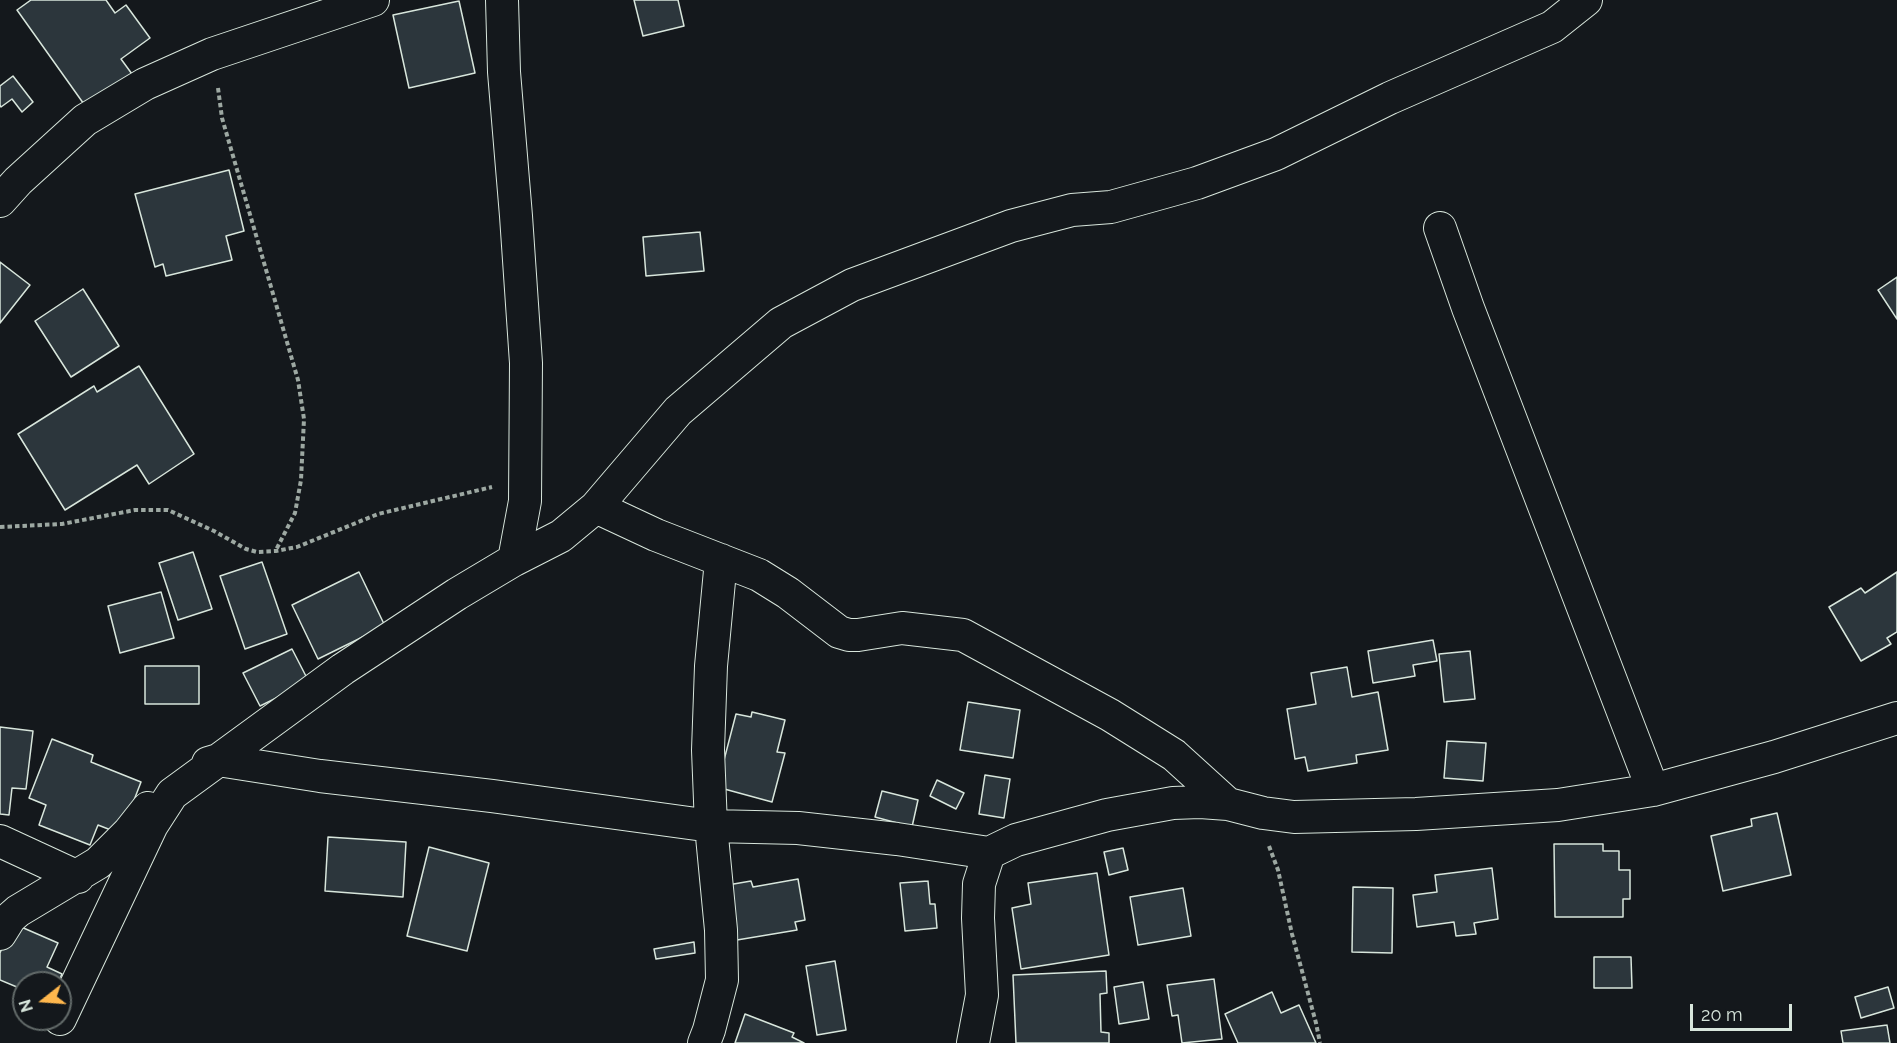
<!DOCTYPE html>
<style>
body{margin:0}
#map{position:relative;width:1897px;height:1043px;overflow:hidden;background:#14181c;font-family:Raleway,sans-serif}
canvas{display:block}
.north{position:absolute;left:12px;top:971px;width:60px;height:60px;box-sizing:border-box;background:#14181c;border:2px solid #626a69;border-radius:50%;rotate:253deg;font-size:16px;font-weight:700;line-height:24px;text-align:center;color:#d8e6dc}
.north::after{content:'';display:block;margin:auto;width:21px;height:27px;background:#ffb74d;clip-path:polygon(50% 0,100% 100%,50% 72%,0 100%)}
.scale{position:absolute;left:1690px;top:1004px;width:102px;height:27px;box-sizing:border-box;border:3px solid #d8e6dc;border-top:0;padding-left:8px;font-size:18px;line-height:21px;white-space:nowrap;color:#d8e6dc;-webkit-text-stroke:4px #14181c;paint-order:stroke}
</style>
<div id="map">
<canvas width="1897" height="1043"></canvas>
<div class="north">N</div>
<div class="scale">20 m</div>
</div>
<script>
const c = document.querySelector('canvas').getContext('2d');
c.lineJoin = 'round';
function paint(path, color) { c.fillStyle = color; c.fill(path, 'evenodd'); }
const poly = rows => new Path2D(rows.map(r => 'M' + r).join(''));
function stroke(path, color, width, dash) { c.strokeStyle = color; c.lineWidth = width; c.lineCap = dash ? 'butt' : 'round'; c.setLineDash(dash || []); c.stroke(path); }
const building = poly([
 [31,0,106,0,115,13,126,5,150,38,121,59,132,74,86,107,17,10,31,0],
 [634,0,678,0,684,26,643,36,634,0],
 [459,1,475,73,409,88,393,15,459,1],
 [13,76,33,102,22,112,12,99,1,107,0,105,0,86,13,76],
 [229,170,244,231,226,236,232,260,166,276,163,264,155,267,135,194,229,170],
 [700,232,704,271,646,276,643,237,700,232],
 [0,262,30,285,0,323,0,262],
 [1897,277,1897,319,1878,290,1897,277],
 [83,289,119,346,71,377,35,321,83,289],
 [139,366,194,454,149,484,137,465,65,510,18,434,94,386,97,392,139,366],
 [193,552,212,609,178,620,159,563,193,552],
 [262,562,287,634,245,649,220,576,262,562],
 [359,572,385,626,318,659,292,605,359,572],
 [1897,572,1897,632,1887,638,1891,644,1861,661,1829,607,1861,588,1865,593,1897,572],
 [161,592,174,638,120,653,108,606,161,592],
 [1433,640,1437,661,1413,665,1415,676,1373,683,1368,651,1433,640],
 [292,649,309,682,260,706,243,673,292,649],
 [1470,651,1475,699,1444,702,1439,654,1470,651],
 [145,666,199,666,199,704,145,704,145,666],
 [1347,667,1352,697,1378,692,1388,750,1356,755,1357,763,1308,771,1305,757,1295,759,1287,709,1316,704,1311,673,1347,667],
 [968,702,1020,710,1013,758,960,750,968,702],
 [752,712,785,720,777,752,785,753,772,802,717,787,736,714,751,717,752,712],
 [0,727,33,731,26,789,12,788,9,815,0,814,0,727],
 [52,739,93,755,91,762,141,782,121,834,98,825,90,845,39,825,46,805,29,798,52,739],
 [1447,741,1486,743,1483,781,1444,778,1447,741],
 [985,775,1010,779,1004,818,979,814,985,775],
 [937,780,964,793,956,809,930,796,937,780],
 [882,791,918,800,912,827,875,817,882,791],
 [1777,813,1791,875,1723,891,1711,836,1752,826,1751,819,1777,813],
 [328,837,406,842,403,897,325,891,328,837],
 [1554,844,1603,844,1603,851,1619,851,1619,870,1630,870,1630,899,1623,899,1623,917,1555,917,1554,844],
 [429,847,489,863,467,951,407,936,429,847],
 [1123,848,1128,870,1109,875,1104,852,1123,848],
 [1492,868,1498,919,1474,923,1476,934,1456,936,1454,922,1417,927,1413,895,1437,892,1435,875,1492,868],
 [1097,873,1109,955,1021,969,1012,908,1031,904,1028,883,1097,873],
 [798,879,805,920,795,922,797,930,731,941,722,886,751,881,753,887,798,879],
 [928,881,930,904,935,904,937,928,905,931,900,883,928,881],
 [1353,887,1393,888,1392,953,1352,952,1353,887],
 [1183,888,1191,936,1138,945,1130,897,1183,888],
 [12,923,58,943,47,967,62,974,58,983,24,983,24,990,0,980,0,953,12,923],
 [694,942,695,953,656,959,654,949,694,942],
 [1594,957,1631,957,1632,988,1594,988,1594,957],
 [835,961,846,1030,817,1035,806,966,835,961],
 [1106,971,1107,993,1100,994,1101,1032,1109,1033,1109,1043,1016,1043,1013,975,1106,971],
 [1214,979,1222,1039,1182,1043,1178,1015,1172,1016,1167,985,1214,979],
 [1143,982,1149,1019,1119,1024,1114,987,1143,982],
 [1888,987,1894,1008,1861,1018,1855,997,1888,987],
 [1272,992,1281,1013,1299,1005,1316,1043,1238,1043,1225,1014,1272,992],
 [745,1014,794,1033,792,1037,804,1043,735,1043,745,1014],
 [1887,1025,1890,1043,1843,1043,1841,1031,1887,1025]
]);
const path = poly([
 [218,88,222,118,298,380,304,419,301,480,295,513,276,550],
 [0,527,62,524,135,510,168,510,214,531,246,549,257,552,276,551,297,547,378,514,492,487],
 [1269,846,1278,870,1292,934,1316,1023,1320,1043]
]);
const street = poly([
 [502,0,504,72,516,216,526,363,525,501,514,560],
 [0,201,18,181,85,120,145,84,212,54,373,0],
 [1440,228,1468,308,1653,790],
 [596,507,656,535,759,575,788,593,839,632,849,635,858,635,902,628,963,635,1110,715,1174,755,1228,804],
 [208,763,218,760,320,776,492,796,711,826,798,828,897,839,989,853],
 [0,841,78,877],
 [0,934,10,918,18,911,98,863,129,832,148,808],
 [60,1019,152,825,172,794,343,669,457,594,514,560,561,536,596,507,678,411,781,323,852,285,1011,226,1072,210,1111,207,1197,183,1276,154,1390,98,1552,27,1586,0],
 [704,1043,709,1030,722,980,721,930,711,826,708,750,711,666,721,560],
 [973,1043,982,995,978,918,979,884,989,853,1016,840,1107,815,1173,803,1200,802,1228,804,1263,813,1294,817,1416,814,1558,805,1653,790,1774,757,1897,718]
]);
paint(building, '#2c363c');
stroke(building, '#d8e6dc', 1.5);
stroke(street, '#d8e6dc', 34);
stroke(path, '#9da8a2', 4, [4.5, 3]);
stroke(street, '#14181c', 32);
</script>
